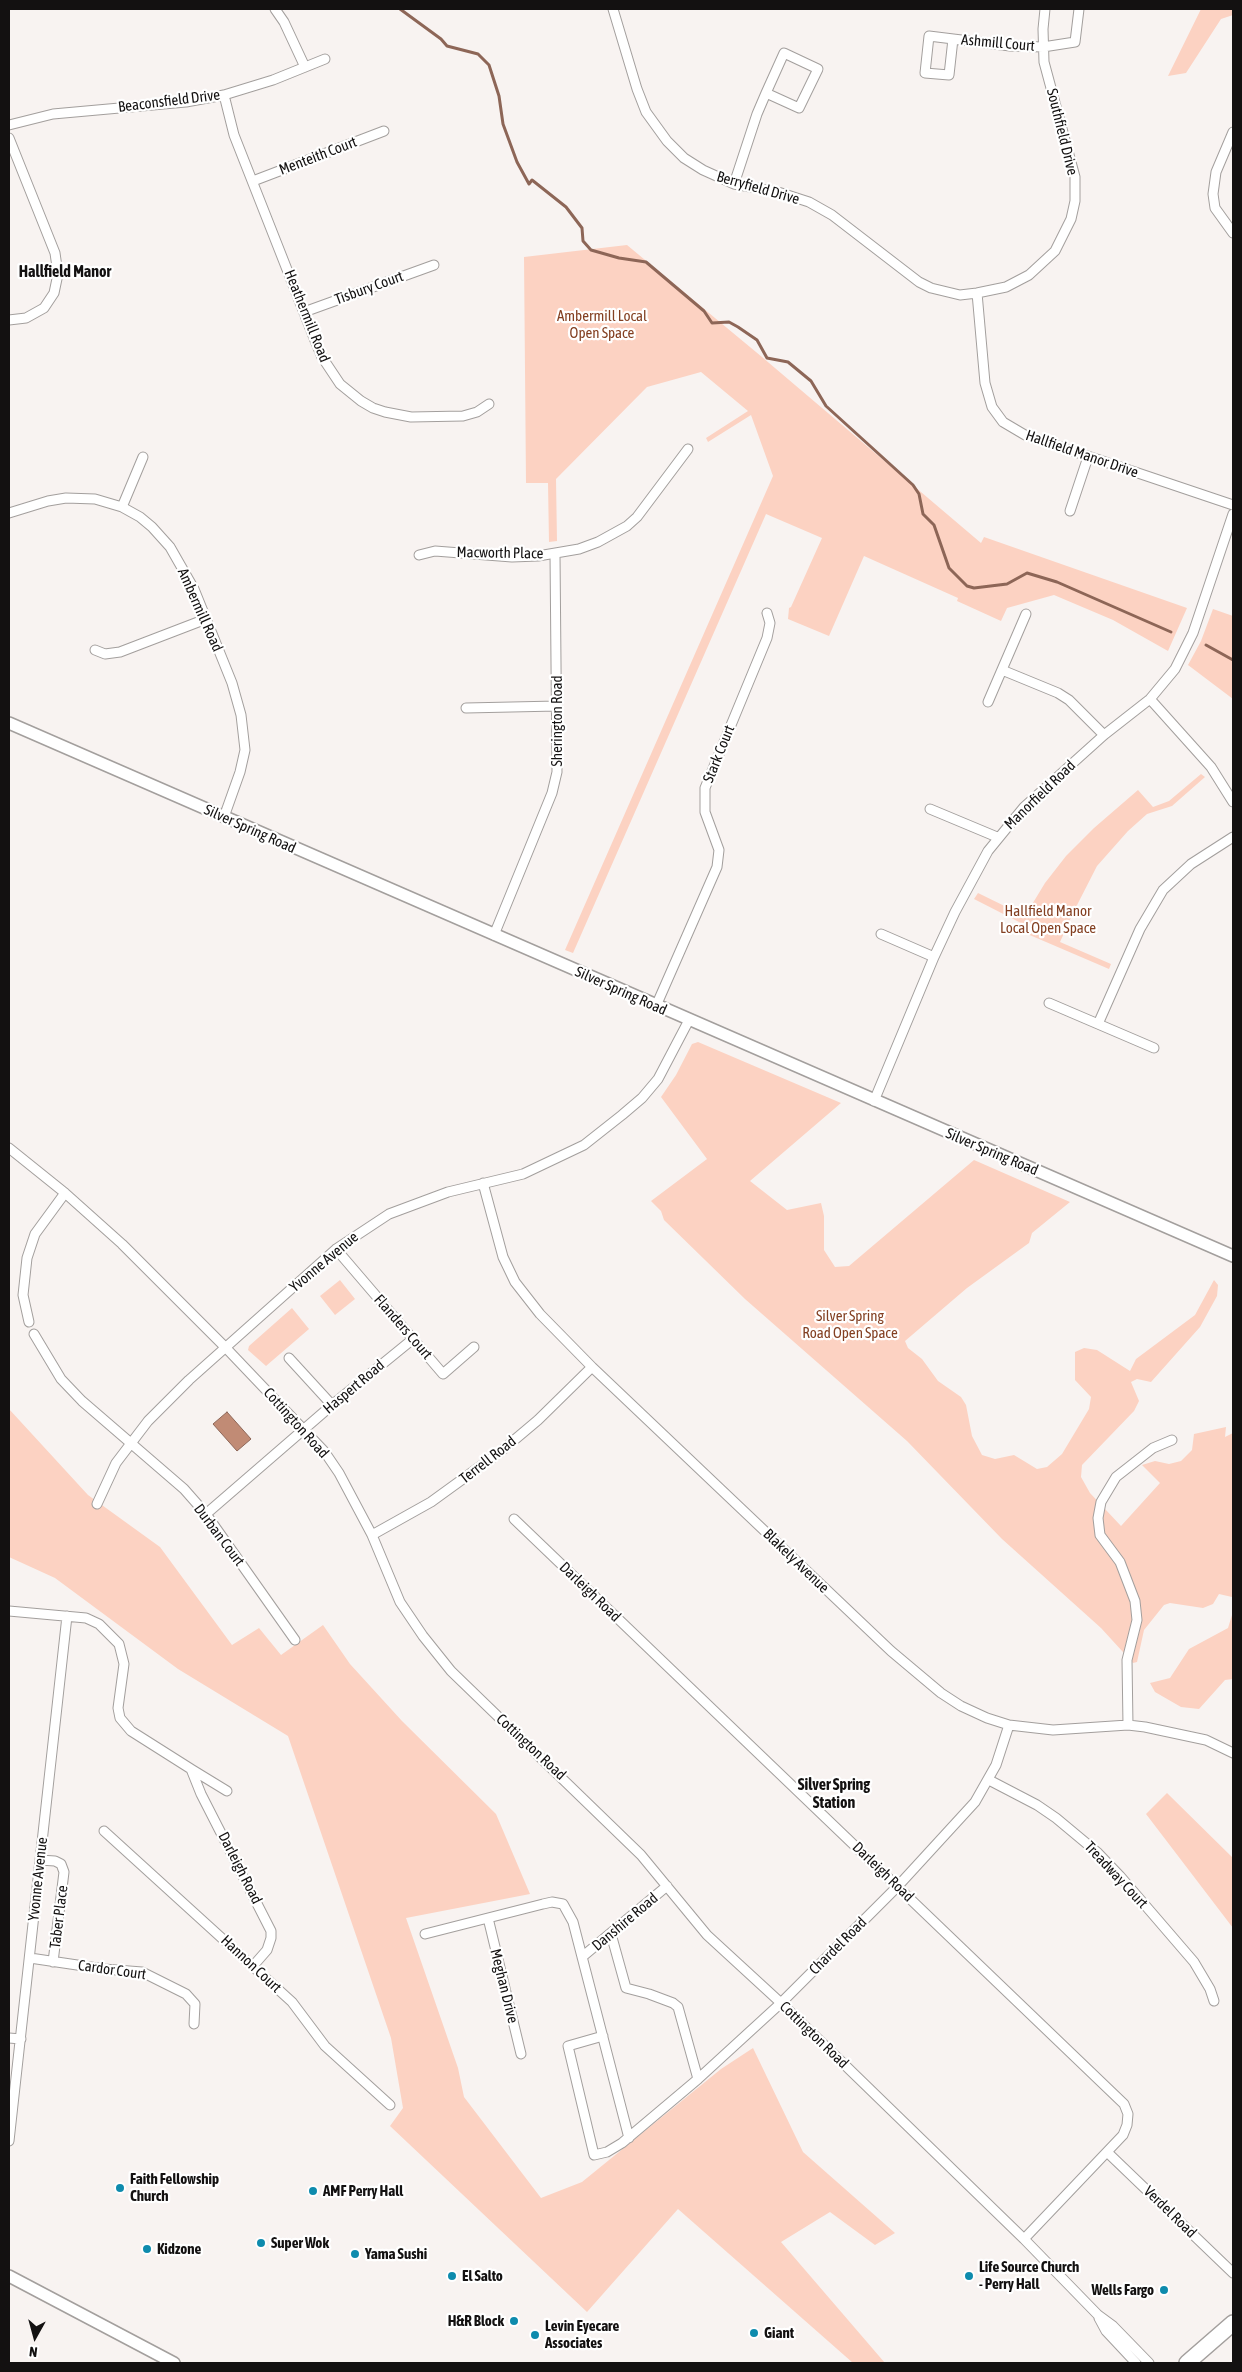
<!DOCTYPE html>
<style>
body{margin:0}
#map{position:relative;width:1242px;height:2372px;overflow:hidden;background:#f8f3f1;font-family:"Asap Condensed",sans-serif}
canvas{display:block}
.frame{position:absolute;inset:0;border:10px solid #131111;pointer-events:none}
.north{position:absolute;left:10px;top:2312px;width:50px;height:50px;-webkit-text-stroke:4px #fff;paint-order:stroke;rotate:187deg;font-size:14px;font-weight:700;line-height:20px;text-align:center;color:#131111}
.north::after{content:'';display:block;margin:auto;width:18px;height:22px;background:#131111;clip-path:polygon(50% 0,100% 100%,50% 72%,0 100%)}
</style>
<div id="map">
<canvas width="1242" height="2372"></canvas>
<div class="frame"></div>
<div class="north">N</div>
</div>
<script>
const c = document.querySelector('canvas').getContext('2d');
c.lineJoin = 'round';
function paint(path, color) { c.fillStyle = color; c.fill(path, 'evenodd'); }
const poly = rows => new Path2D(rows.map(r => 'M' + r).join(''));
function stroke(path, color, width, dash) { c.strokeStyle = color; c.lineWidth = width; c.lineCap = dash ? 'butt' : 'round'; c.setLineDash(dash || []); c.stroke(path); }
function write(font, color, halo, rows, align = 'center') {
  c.font = font + ' "Asap Condensed",sans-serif'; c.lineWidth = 4.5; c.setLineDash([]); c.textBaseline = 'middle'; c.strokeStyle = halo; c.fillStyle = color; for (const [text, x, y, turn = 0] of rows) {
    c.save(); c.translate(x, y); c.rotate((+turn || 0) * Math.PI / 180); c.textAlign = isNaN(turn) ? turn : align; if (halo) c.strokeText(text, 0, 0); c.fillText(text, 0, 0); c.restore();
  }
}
const green = poly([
 [1201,9,1233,9,1233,15,1221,19,1186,73,1168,76],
 [627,245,762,357,981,543,984,537,1187,608,1168,651,1113,620,1054,595,1007,608,1001,621,957,601,958,598,864,556,829,636,788,619,789,608,791,607,822,538,766,514,573,953,565,950,773,476,751,415,708,442,706,438,748,411,701,372,647,387,556,479,557,541,549,542,548,483,526,483,524,257],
 [1213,609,1233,616,1233,699,1188,665,1201,641],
 [1201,774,1205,777,1172,806,1147,814,1128,831,1097,866,1074,911,1060,942,1111,964,1109,969,1018,930,1021,923,974,899,978,893,1025,916,1045,883,1066,856,1094,828,1138,790,1153,807,1169,801],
 [698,1042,841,1103,750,1181,787,1210,821,1203,824,1216,824,1250,835,1267,849,1266,974,1160,1070,1202,1032,1233,1029,1243,967,1288,905,1341,908,1348,922,1359,938,1381,961,1397,966,1405,972,1436,982,1455,995,1459,1014,1455,1037,1469,1047,1467,1062,1454,1089,1409,1091,1397,1075,1380,1075,1352,1084,1348,1097,1350,1130,1371,1136,1359,1195,1315,1214,1280,1218,1285,1217,1296,1200,1327,1151,1382,1137,1379,1131,1382,1139,1401,1134,1411,1082,1465,1081,1477,1090,1493,1121,1526,1160,1483,1142,1465,1155,1461,1169,1464,1181,1461,1192,1450,1194,1434,1226,1427,1225,1437,1233,1433,1233,1679,1225,1680,1199,1709,1181,1707,1155,1692,1150,1683,1170,1678,1189,1649,1228,1628,1232,1615,1232,1597,1219,1594,1213,1604,1203,1608,1170,1603,1164,1605,1144,1630,1137,1662,1133,1663,1101,1628,1002,1539,907,1441,745,1299,664,1220,661,1211,651,1201,707,1159,661,1097,676,1075,692,1044],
 [340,1280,355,1299,335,1315,320,1296],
 [292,1308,309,1329,266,1366,248,1350,249,1346],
 [9,1409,88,1495,160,1547,232,1645,259,1628,281,1655,323,1625,350,1664,402,1721,496,1814,530,1894,406,1918,458,2068,464,2097,541,2198,582,2182,721,2069,753,2048,803,2152,895,2233,875,2245,830,2212,781,2242,885,2363,853,2363,678,2209,587,2312,390,2126,403,2108,391,2038,288,1736,178,1669,55,1578,9,1557],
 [1167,1793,1233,1858,1233,1928,1146,1814]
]);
const water = poly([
 [227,1412,251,1439,237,1451,213,1424,227,1412]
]);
const stream = poly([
 [400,9,441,39,447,46,478,54,489,65,499,96,503,124,517,162,529,184,532,180,566,207,582,228,583,241,591,250,619,258,646,262,704,311,712,323,729,322,738,327,757,340,767,358,788,362,811,381,826,406,913,485,919,494,923,514,934,525,949,568,967,586,974,588,1007,584,1027,573,1057,582,1171,632],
 [1206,645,1233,660]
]);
const street = poly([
 [275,9,284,22,305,67],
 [613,9,637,89,646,112,667,141,684,158,703,170,734,184,778,192,809,202,832,215,919,282,931,288,960,295,977,293,1006,287,1029,275,1055,251,1071,219,1075,201,1075,177,1044,62,1043,29,1045,9],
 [953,39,949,75,925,73,929,36,1010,46,1043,47,1075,42,1079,9],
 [224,95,234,135,314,338,322,357,340,384,361,401,373,408,385,412,411,417,463,416,477,412,489,404],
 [9,125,53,114,186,102,224,95,273,80,325,59],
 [1233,132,1216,172,1213,194,1215,208,1233,233],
 [9,138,55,253,58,274,54,293,44,308,26,318,9,320],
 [253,181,384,131],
 [734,184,757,114,766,93,784,53,818,69,799,108,766,93],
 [977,293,985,383,992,407,1003,422,1025,435,1233,505],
 [304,312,434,265],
 [122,507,143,457],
 [1070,511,1088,457],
 [9,513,48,501,66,498,95,499,122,507,140,517,152,527,170,547,194,589,232,683,241,715,245,750,240,772,224,817],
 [419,555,435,551,512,557,538,556,579,549,598,542,627,526,637,517,688,449],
 [95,650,105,654,120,652,206,619],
 [1002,670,1058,693,1069,700,1104,735],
 [1150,699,1211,767,1233,802],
 [988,702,1026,614],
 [466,708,557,706],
 [930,809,997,837],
 [881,934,934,957],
 [494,935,552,793,557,772,555,554],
 [1049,1003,1154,1048],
 [656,1006,717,867,719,850,705,812,705,788,767,638,770,623,767,613],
 [1098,1024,1140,929,1163,890,1191,864,1233,837],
 [874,1101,934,957,955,912,988,851,1024,807,1104,735,1150,699,1175,669,1193,633,1233,514],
 [9,1148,65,1193,122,1244,226,1348,324,1451,339,1473,372,1535,400,1602,423,1636,451,1671,641,1855,707,1935,781,2003,1024,2239,1098,2315,1113,2326,1149,2363],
 [483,1183,503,1257,515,1282,540,1314,592,1367,891,1651,941,1693,961,1706,987,1718,1009,1725,1053,1730,1128,1725,1145,1727,1206,1740,1233,1753],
 [336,1249,443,1374,474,1347],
 [29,1322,23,1295,27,1258,35,1234,65,1193],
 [34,1334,61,1379,82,1401,184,1489,206,1514,295,1640],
 [289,1358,332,1405],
 [97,1504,116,1463,148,1421,189,1380,336,1249,389,1214,448,1192,523,1174,584,1145,622,1115,642,1098,658,1079,689,1020],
 [206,1514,332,1405,413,1339],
 [514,1519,1124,2104,1128,2114,1127,2125,1123,2135,1024,2239],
 [372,1535,431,1502,500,1452,538,1420,592,1367],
 [9,1611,86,1618,99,1624,119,1644,124,1664,118,1708,120,1718,131,1731,191,1769,201,1794,271,1931,271,1938,267,1950,253,1966],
 [1128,1725,1127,1660,1137,1620,1135,1601,1120,1562,1100,1535,1098,1518,1101,1502,1116,1477,1153,1448,1172,1440],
 [191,1769,227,1791],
 [989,1780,1037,1805,1056,1818,1098,1853,1120,1876,1194,1962,1210,1989,1214,2001],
 [104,1831,292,2002,325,2046,390,2105],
 [40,1860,55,1861,61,1864,64,1872,53,1962],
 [488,1918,521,2054],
 [425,1934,543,1904,552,1902,563,1904,573,1922,629,2138],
 [611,1934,626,1988,649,1994,673,2003,678,2007,698,2079],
 [582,1957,667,1886],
 [30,1958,104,1969,142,1972,186,1994,195,2004,194,2024],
 [603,2036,568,2046,594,2155,607,2152,622,2143,698,2079,781,2003,898,1886,975,1802,996,1765,1009,1725],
 [9,2038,21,2039],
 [9,2141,67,1616],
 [1107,2152,1233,2273],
 [1099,2318,1106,2331,1136,2363]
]);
const secondary = poly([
 [9,723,1233,1256],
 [9,2276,174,2363]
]);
const highway = poly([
 [1187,2363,1233,2323]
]);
const markers = [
 [120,2188,5,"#0e8bad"],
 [313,2191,5,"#0e8bad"],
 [261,2243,5,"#0e8bad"],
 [147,2249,5,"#0e8bad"],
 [355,2254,5,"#0e8bad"],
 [452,2276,5,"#0e8bad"],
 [969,2276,5,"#0e8bad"],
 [1164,2290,5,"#0e8bad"],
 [514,2321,5,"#0e8bad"],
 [754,2333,5,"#0e8bad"],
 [535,2335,5,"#0e8bad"]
];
const streetNames = [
 ["Ashmill Court",998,43,5],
 ["Beaconsfield Drive",169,101,-7],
 ["Southfield Drive",1062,132,76],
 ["Menteith Court",318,156,-21],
 ["Berryfield Drive",758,188,16],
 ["Tisbury Court",369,288,-20],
 ["Heathermill Road",307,316,68],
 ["Hallfield Manor Drive",1082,454,19],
 ["Macworth Place",500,553,1],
 ["Ambermill Road",200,610,66],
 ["Sherington Road",557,721,-90],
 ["Stark Court",719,754,-68],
 ["Manorfield Road",1040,795,-44],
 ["Silver Spring Road",250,829,24],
 ["Silver Spring Road",621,991,24],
 ["Silver Spring Road",992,1152,23],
 ["Yvonne Avenue",324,1262,-40],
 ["Flanders Court",403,1327,49],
 ["Haspert Road",354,1387,-40],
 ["Cottington Road",296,1423,48],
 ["Terrell Road",488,1460,-38],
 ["Durban Court",219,1535,53],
 ["Blakely Avenue",796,1561,44],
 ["Darleigh Road",590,1592,44],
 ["Cottington Road",531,1747,43],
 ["Darleigh Road",240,1868,63],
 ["Darleigh Road",883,1872,44],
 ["Treadway Court",1116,1875,47],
 ["Yvonne Avenue",38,1879,-84],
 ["Taber Place",59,1917,-83],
 ["Danshire Road",625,1922,-40],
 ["Chardel Road",838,1946,-45],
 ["Hannon Court",251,1964,43],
 ["Cardor Court",112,1970,8],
 ["Meghan Drive",504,1986,76],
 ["Cottington Road",814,2035,44],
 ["Verdel Road",1170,2212,44]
];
const parkNames = [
 ["Ambermill Local",602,316],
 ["Open Space",602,333],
 ["Hallfield Manor",1048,911],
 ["Local Open Space",1048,928],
 ["Silver Spring",850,1316],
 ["Road Open Space",850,1333]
];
const poiNames = [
 ["Faith Fellowship",130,2179],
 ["Church",130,2196],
 ["AMF Perry Hall",323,2191],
 ["Super Wok",271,2243],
 ["Kidzone",157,2249],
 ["Yama Sushi",365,2254],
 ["Life Source Church",979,2267],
 ["- Perry Hall",979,2284],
 ["El Salto",462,2276],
 ["Wells Fargo",1154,2290,"right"],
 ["H&R Block",504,2321,"right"],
 ["Levin Eyecare",545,2326],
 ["Associates",545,2343],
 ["Giant",764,2333]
];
const neighbourhoodNames = [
 ["Hallfield Manor",65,272],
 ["Silver Spring",834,1785],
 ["Station",834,1803]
];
paint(green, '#fcd2c2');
paint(water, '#c18b75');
stroke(water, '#8d6657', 1);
stroke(stream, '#8d6657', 3);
stroke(street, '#a39f9d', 11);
stroke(secondary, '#a39f9d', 14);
stroke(highway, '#a39f9d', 18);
stroke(street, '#fff', 9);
stroke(secondary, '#fff', 11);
stroke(highway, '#fff', 15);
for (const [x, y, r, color] of markers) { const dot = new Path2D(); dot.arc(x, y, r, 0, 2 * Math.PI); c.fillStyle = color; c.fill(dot); stroke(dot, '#fff', 2); }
write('15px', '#131111', '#fff', streetNames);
write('15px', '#833f21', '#fff', parkNames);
write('bold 15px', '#131111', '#fff', poiNames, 'left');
write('bold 16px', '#131111', '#fff', neighbourhoodNames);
</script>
